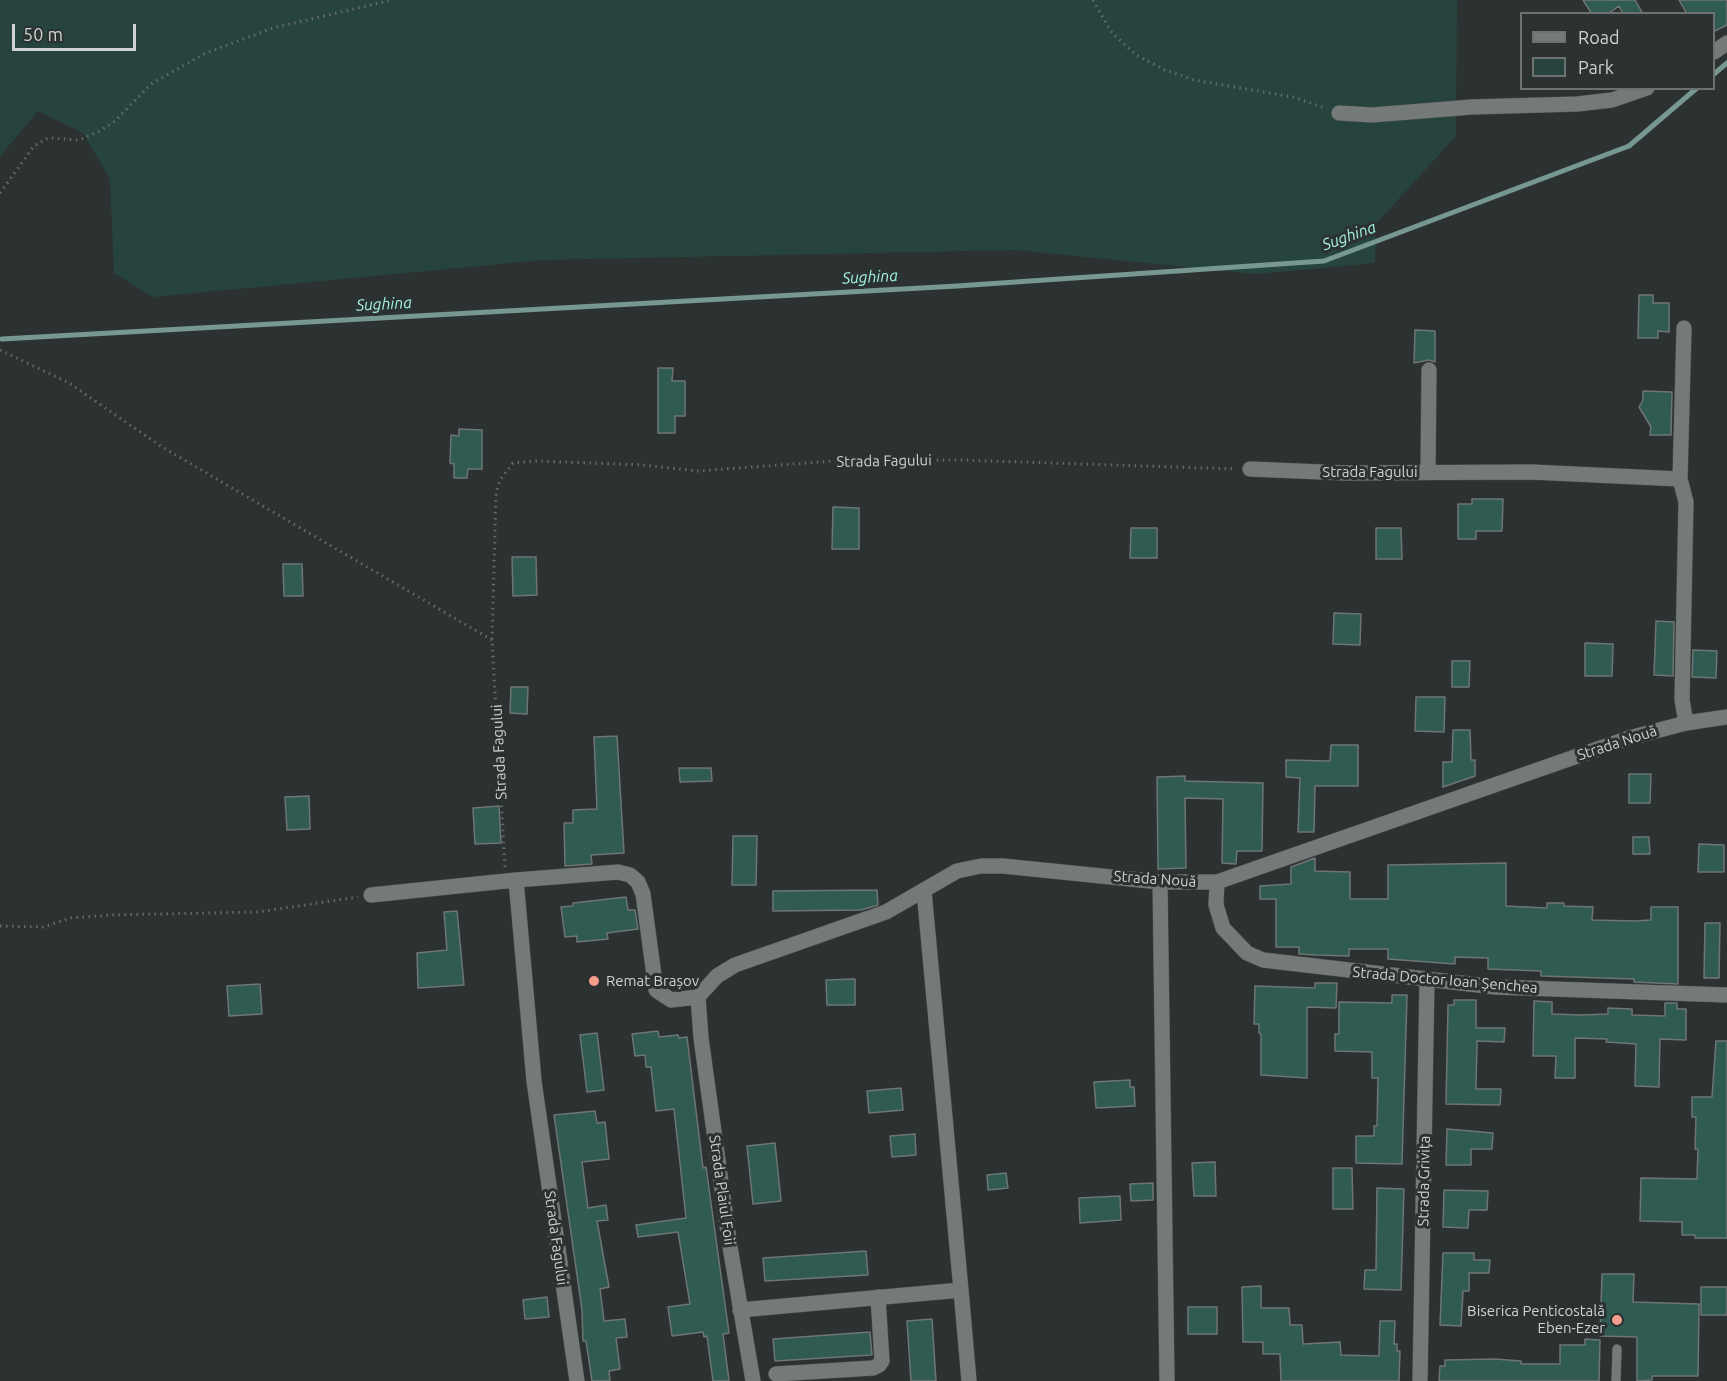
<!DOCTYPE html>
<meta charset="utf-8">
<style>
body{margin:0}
#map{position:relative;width:1727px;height:1381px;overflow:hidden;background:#2c3231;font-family:Ubuntu,sans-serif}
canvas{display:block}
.legend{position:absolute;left:1520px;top:12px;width:195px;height:78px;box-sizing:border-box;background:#2c3231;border:2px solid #6d7271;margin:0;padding:8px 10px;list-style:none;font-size:18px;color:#ced2d1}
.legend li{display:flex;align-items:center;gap:12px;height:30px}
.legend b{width:30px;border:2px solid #6d7271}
.scale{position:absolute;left:12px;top:24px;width:124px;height:27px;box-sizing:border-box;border:3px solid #ced2d1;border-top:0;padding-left:8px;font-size:18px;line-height:21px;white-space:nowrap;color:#ced2d1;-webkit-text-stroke:4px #2c3231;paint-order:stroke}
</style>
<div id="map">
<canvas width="1727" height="1381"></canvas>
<ul class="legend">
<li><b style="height:8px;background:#737a78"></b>Road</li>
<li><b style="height:16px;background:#27433e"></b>Park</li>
</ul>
<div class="scale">50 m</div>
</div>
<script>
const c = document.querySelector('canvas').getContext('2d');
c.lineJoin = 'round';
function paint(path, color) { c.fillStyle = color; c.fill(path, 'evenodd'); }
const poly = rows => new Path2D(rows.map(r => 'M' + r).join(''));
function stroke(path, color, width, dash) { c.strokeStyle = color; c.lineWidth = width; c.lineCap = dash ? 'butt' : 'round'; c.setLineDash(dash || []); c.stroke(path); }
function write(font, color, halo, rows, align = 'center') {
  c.font = font + ' Ubuntu,sans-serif'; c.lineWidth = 6; c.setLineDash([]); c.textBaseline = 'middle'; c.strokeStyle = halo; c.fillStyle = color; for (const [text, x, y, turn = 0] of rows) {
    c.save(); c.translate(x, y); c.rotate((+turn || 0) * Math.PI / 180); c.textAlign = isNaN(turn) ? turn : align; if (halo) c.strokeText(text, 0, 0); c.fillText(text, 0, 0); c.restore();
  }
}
const green = poly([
 [0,0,1457,0,1456,136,1376,224,1375,263,1256,274,1015,250,543,260,153,297,114,273,110,179,83,133,38,111,0,156]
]);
const stream = poly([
 [1714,74,1727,63],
 [2,339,957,286,1324,261,1629,146,1697,88]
]);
const building = poly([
 [1583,0,1635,0,1643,14,1623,14,1619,6,1608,14,1592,14,1583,0],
 [1679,0,1727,0,1727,25,1713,32,1713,14,1687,14,1679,0],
 [1639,295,1653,295,1653,303,1669,303,1669,332,1658,331,1658,338,1638,338,1639,295],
 [1415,330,1435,331,1435,362,1429,360,1414,363,1415,330],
 [658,368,673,368,672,381,685,381,685,416,675,416,675,433,658,433,658,368],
 [1643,391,1672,392,1671,435,1650,435,1651,427,1639,407,1643,400,1643,391],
 [459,429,482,430,482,469,468,469,467,478,454,478,454,464,450,463,451,435,459,436,459,429],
 [1472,499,1503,499,1502,531,1476,531,1476,539,1458,539,1458,504,1472,504,1472,499],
 [833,507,859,508,859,549,832,549,833,507],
 [1131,528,1157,528,1157,558,1130,558,1131,528],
 [1376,528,1401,528,1402,559,1376,559,1376,528],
 [512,557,536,557,537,595,513,596,512,557],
 [283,564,302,564,303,596,284,596,283,564],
 [1334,613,1361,614,1360,645,1333,644,1334,613],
 [1656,621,1674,622,1673,676,1654,675,1656,621],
 [1585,643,1613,644,1612,676,1585,676,1585,643],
 [1693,650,1717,651,1716,678,1692,677,1693,650],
 [1452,661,1470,661,1469,687,1452,687,1452,661],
 [511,687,528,687,527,714,510,713,511,687],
 [1416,697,1445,697,1444,732,1415,731,1416,697],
 [1453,730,1470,730,1471,760,1475,760,1475,776,1443,787,1443,762,1452,762,1453,730],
 [617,736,624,853,591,855,592,864,565,866,564,823,573,823,573,810,597,809,594,737,617,736],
 [1331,745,1358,745,1358,786,1315,786,1314,832,1298,832,1300,778,1286,777,1286,760,1330,761,1331,745],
 [679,768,711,768,712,781,680,782,679,768],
 [1629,774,1651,774,1650,803,1629,803,1629,774],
 [1185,776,1185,781,1263,783,1262,851,1237,851,1236,864,1222,863,1223,799,1185,798,1186,868,1158,869,1157,777,1185,776],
 [309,796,310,829,287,830,285,797,309,796],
 [499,806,501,843,475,844,473,808,499,806],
 [733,836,757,836,756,885,732,885,733,836],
 [1633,837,1649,837,1650,854,1633,854,1633,837],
 [1699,844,1724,845,1724,872,1698,872,1699,844],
 [1315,858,1315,871,1350,872,1350,899,1388,899,1388,865,1506,863,1506,906,1547,908,1547,903,1564,903,1564,906,1593,907,1592,920,1635,921,1651,920,1651,907,1678,907,1678,984,1634,982,1634,979,1541,976,1541,971,1488,969,1488,958,1455,957,1455,964,1388,959,1388,949,1349,949,1349,956,1316,955,1299,954,1299,947,1276,947,1276,899,1260,899,1260,886,1291,884,1291,867,1315,858],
 [877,890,878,905,861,910,773,911,773,891,877,890],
 [626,897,628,910,635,910,638,929,607,933,608,939,577,942,577,936,565,937,561,907,573,906,573,903,626,897],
 [457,911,464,985,418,988,417,953,447,950,444,912,457,911],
 [1705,923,1720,923,1719,978,1704,978,1705,923],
 [855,979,855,1005,827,1005,826,980,855,979],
 [1315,983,1337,983,1336,1008,1307,1007,1307,1078,1261,1075,1261,1034,1259,1033,1259,1024,1254,1024,1255,986,1315,988,1315,983],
 [260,984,262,1014,229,1016,227,986,260,984],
 [1392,995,1407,995,1402,1164,1356,1163,1356,1136,1374,1136,1374,1126,1377,1126,1378,1078,1372,1078,1372,1052,1335,1051,1335,1034,1339,1034,1339,1002,1392,1003,1392,995],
 [1454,1000,1476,1000,1476,1028,1505,1028,1504,1042,1477,1041,1476,1089,1501,1089,1500,1105,1446,1104,1448,1005,1454,1005,1454,1000],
 [1534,1001,1552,1002,1552,1014,1582,1015,1608,1014,1608,1008,1632,1009,1632,1015,1665,1016,1665,1003,1677,1003,1677,1009,1686,1009,1686,1040,1660,1039,1659,1087,1635,1086,1636,1044,1606,1042,1607,1039,1575,1038,1575,1078,1555,1078,1556,1056,1533,1056,1534,1001],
 [658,1031,659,1037,678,1035,679,1038,687,1037,703,1168,706,1167,729,1333,723,1334,729,1381,713,1381,707,1336,704,1337,703,1332,672,1336,668,1307,690,1304,678,1232,638,1237,636,1225,686,1218,674,1109,656,1111,651,1067,646,1067,645,1055,635,1056,632,1034,658,1031],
 [597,1033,604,1090,587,1092,580,1035,597,1033],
 [1716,1041,1727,1041,1727,1238,1695,1238,1695,1235,1682,1235,1682,1222,1640,1221,1641,1178,1697,1179,1698,1149,1695,1149,1696,1117,1692,1117,1692,1097,1712,1097,1716,1041],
 [1130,1080,1130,1087,1134,1087,1135,1106,1096,1108,1094,1082,1130,1080],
 [901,1088,903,1110,869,1113,867,1091,901,1088],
 [595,1111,597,1123,605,1122,609,1159,582,1162,588,1208,606,1205,608,1220,597,1221,609,1287,600,1289,604,1321,625,1319,627,1337,616,1338,620,1369,609,1371,610,1381,592,1381,586,1341,583,1341,582,1310,554,1115,595,1111],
 [1447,1129,1493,1133,1492,1149,1471,1149,1471,1165,1446,1165,1447,1129],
 [915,1134,916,1155,892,1157,890,1136,915,1134],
 [775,1143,781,1201,753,1204,747,1146,775,1143],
 [1215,1162,1216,1196,1194,1196,1192,1163,1215,1162],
 [1333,1168,1352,1168,1353,1209,1333,1209,1333,1168],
 [1006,1173,1008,1188,988,1190,987,1175,1006,1173],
 [1153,1183,1153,1200,1131,1201,1130,1184,1153,1183],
 [1377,1188,1404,1189,1401,1290,1364,1289,1365,1270,1376,1270,1377,1188],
 [1444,1190,1488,1191,1487,1210,1469,1210,1468,1228,1443,1227,1444,1190],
 [1120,1196,1121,1220,1080,1223,1079,1198,1120,1196],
 [866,1251,868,1275,765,1281,763,1258,866,1251],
 [1443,1253,1474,1253,1474,1260,1490,1260,1489,1273,1469,1273,1469,1291,1463,1291,1461,1326,1440,1325,1443,1253],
 [1602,1274,1634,1274,1633,1302,1699,1304,1698,1376,1652,1376,1652,1380,1637,1381,1637,1337,1600,1336,1602,1274],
 [1261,1286,1261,1308,1289,1308,1290,1325,1302,1325,1303,1344,1340,1342,1341,1355,1379,1356,1380,1321,1395,1321,1394,1344,1397,1344,1397,1351,1400,1351,1399,1381,1281,1381,1280,1354,1263,1354,1263,1342,1243,1342,1242,1287,1261,1286],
 [1701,1287,1727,1287,1727,1315,1701,1315,1701,1287],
 [547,1297,549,1317,525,1319,523,1300,547,1297],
 [1188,1307,1217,1307,1217,1334,1188,1334,1188,1307],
 [932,1319,936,1381,911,1381,907,1321,932,1319],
 [870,1332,872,1355,775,1361,773,1339,870,1332],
 [1585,1339,1600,1340,1599,1381,1439,1381,1440,1366,1445,1366,1445,1360,1495,1359,1521,1361,1521,1364,1560,1364,1560,1345,1585,1345,1585,1339]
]);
const path = poly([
 [1093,0,1112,33,1136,55,1165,70,1194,80,1293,97,1325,108],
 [0,193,34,146,48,138,79,140,100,131,115,121,151,84,206,53,273,28,392,0],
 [0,350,69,383,162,447,492,640],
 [505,867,492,640,496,493,500,480,513,463,536,461,643,465,698,471,833,461,960,460,1236,469],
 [0,926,43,927,71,918,111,915,258,912,358,897]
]);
const service = poly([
 [1616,1381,1617,1349]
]);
const minor = poly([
 [1714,52,1727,43],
 [1339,113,1372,115,1472,107,1577,104,1612,100,1647,88],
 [1684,328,1680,479,1686,502,1682,700,1686,723],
 [1250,469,1345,473,1531,472,1680,479],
 [1428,471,1429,370],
 [516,880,534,1081,577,1381],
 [1160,882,1167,1381],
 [1217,882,1216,905,1223,928,1247,953,1263,960,1495,987,1727,995],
 [924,891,961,1290],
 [371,895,516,880,618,872,630,875,638,882,643,894,656,990,671,1000,698,997],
 [698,997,717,976,735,965,886,912,957,871,981,866,1003,866,1160,882,1217,882,1629,738,1686,723,1727,717],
 [698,997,701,1038,730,1247,753,1381],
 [740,1310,961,1290,969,1381],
 [776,1374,873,1368,879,1365,882,1361,878,1297],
 [1420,1381,1427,980]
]);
const markers = [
 [594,981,6,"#f59d8d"],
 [1617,1320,6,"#f59d8d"]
];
const streetNames = [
 ["Strada Fagului",884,461,-1],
 ["Strada Fagului",1370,472],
 ["Strada Nouă",1617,743,-18],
 ["Strada Fagului",499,752,-93],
 ["Strada Nouă",1155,879,4],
 ["Strada Doctor Ioan Șenchea",1445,980,5],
 ["Strada Grivița",1424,1181,-89],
 ["Strada Plaiul Foii",722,1190,82],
 ["Strada Fagului",556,1238,82]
];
const poiNames = [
 ["Remat Brașov",606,981],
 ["Biserica Penticostală",1605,1311,"right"],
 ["Eben-Ezer",1605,1328,"right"]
];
const waterNames = [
 ["Sughina",1349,236,-20],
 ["Sughina",870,277,-3],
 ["Sughina",384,304,-3]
];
paint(green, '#27433e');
stroke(stream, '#779791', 5);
paint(building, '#2f5b53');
stroke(building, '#6f7574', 1.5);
stroke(service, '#484e4c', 10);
stroke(minor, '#484e4c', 16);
stroke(path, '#656b6a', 3, [1.5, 4.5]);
stroke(service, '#737a78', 9);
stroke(minor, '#737a78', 15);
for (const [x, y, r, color] of markers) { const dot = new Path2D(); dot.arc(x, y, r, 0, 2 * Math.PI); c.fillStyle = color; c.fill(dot); stroke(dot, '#2c3231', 2); }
write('15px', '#ced2d1', '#2c3231', streetNames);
write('15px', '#ced2d1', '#2c3231', poiNames, 'left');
write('italic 16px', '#a2f1e2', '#2c3231', waterNames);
</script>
